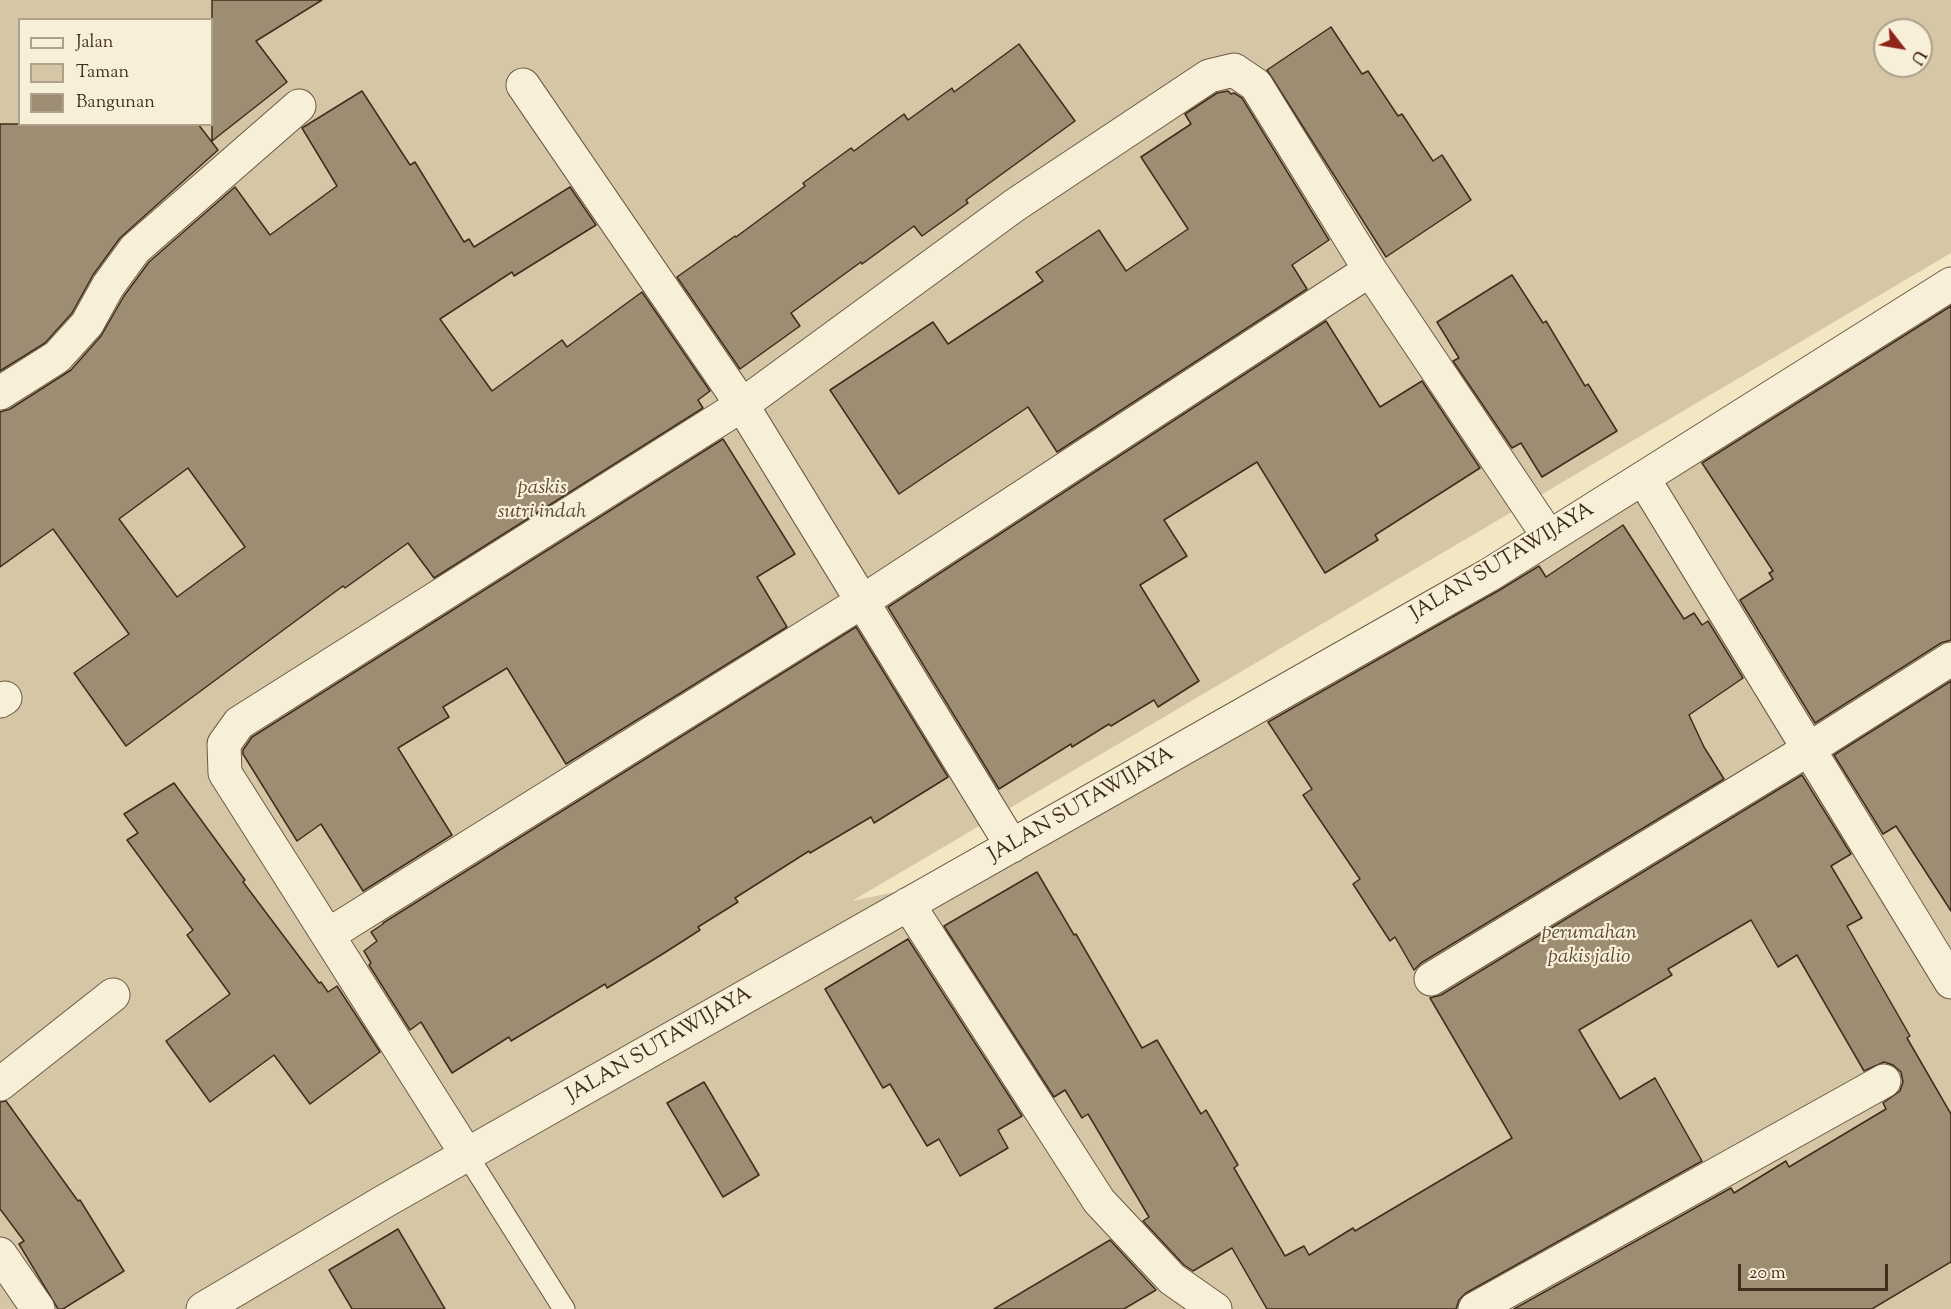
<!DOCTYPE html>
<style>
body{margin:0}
#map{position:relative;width:1951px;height:1309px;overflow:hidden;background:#f3e6c3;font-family:"Sorts Mill Goudy",serif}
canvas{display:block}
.legend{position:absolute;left:18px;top:18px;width:195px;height:108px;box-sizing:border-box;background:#f7efd8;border:2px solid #aea18c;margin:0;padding:8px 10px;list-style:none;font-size:18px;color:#402c1b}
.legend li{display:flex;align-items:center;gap:12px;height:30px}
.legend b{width:30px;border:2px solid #aea18c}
.north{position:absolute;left:1873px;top:18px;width:60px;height:60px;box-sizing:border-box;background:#f7efd8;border:2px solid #aea18c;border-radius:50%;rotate:121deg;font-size:16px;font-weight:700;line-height:24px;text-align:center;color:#402c1b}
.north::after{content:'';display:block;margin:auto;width:21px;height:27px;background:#8f2418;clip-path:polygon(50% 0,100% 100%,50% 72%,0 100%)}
.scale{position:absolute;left:1738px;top:1264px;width:150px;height:27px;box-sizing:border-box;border:3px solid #402c1b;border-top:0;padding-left:8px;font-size:18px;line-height:21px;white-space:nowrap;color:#402c1b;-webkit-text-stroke:4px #f7efd8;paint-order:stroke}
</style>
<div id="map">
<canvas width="1951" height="1309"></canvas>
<ul class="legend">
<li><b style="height:8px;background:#f7efd8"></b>Jalan</li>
<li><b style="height:16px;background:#d5c6a6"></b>Taman</li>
<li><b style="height:16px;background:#9d8d72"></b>Bangunan</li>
</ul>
<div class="north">U</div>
<div class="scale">20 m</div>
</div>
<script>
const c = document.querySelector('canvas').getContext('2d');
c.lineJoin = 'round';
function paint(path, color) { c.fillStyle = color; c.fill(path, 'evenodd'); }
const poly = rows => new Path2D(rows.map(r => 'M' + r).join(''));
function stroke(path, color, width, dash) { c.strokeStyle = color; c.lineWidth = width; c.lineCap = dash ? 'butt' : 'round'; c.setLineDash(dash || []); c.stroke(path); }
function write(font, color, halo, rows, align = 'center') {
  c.font = font + ' "Sorts Mill Goudy",serif'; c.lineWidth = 4.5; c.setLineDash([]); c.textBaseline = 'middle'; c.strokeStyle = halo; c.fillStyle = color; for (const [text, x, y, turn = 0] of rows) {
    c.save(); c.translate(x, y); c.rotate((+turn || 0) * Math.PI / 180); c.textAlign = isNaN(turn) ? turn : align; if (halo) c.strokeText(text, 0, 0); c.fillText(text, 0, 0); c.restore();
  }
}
const green = poly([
 [0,0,1951,0,1951,253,852,901,952,880,1270,720,1951,287,1951,1309,0,1309],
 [20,20,212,20,212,124,20,124],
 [1885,30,1921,30,1921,66,1885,66]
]);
const building = poly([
 [212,0,322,0,256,41,287,82,212,141,212,0],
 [1331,27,1362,74,1368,71,1398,116,1402,114,1433,161,1442,155,1471,200,1386,257,1267,70,1331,27],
 [1019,44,1075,121,966,200,968,203,922,236,914,226,862,264,861,262,791,313,800,326,740,369,677,277,735,236,736,237,805,186,803,183,851,148,854,151,904,114,908,120,952,88,954,92,1019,44],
 [362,91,410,165,415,162,464,242,469,239,474,247,570,187,596,225,514,276,512,272,440,319,492,391,562,340,567,347,642,292,710,391,698,400,703,408,434,578,408,543,345,588,343,586,126,746,74,673,129,634,53,529,0,567,0,412,10,409,71,370,101,336,124,296,149,262,235,187,270,235,337,186,302,128,362,91],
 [188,468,245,547,177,597,119,519,188,468],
 [1228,91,1231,94,1234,93,1242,98,1329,240,1292,265,1307,289,1057,452,1028,407,899,494,830,390,933,322,948,344,1043,281,1036,272,1099,230,1126,271,1188,229,1141,157,1191,124,1185,114,1217,93,1228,91],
 [0,124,198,124,218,150,120,238,93,275,72,313,45,343,0,371,0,124],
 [1512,275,1543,323,1546,321,1585,386,1588,384,1617,431,1542,477,1521,443,1512,448,1453,361,1459,358,1437,322,1512,275],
 [1951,306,1951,640,1941,643,1815,723,1740,600,1773,579,1769,573,1773,571,1702,463,1951,306],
 [1326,321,1380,407,1422,381,1480,468,1375,535,1378,540,1325,573,1257,462,1164,520,1187,556,1140,585,1199,681,1158,707,1154,700,1111,726,1109,724,1072,747,1071,744,999,789,888,607,1326,321],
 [723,439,795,554,757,577,787,627,566,764,507,668,443,707,449,717,398,748,452,835,363,891,321,824,297,841,243,754,243,750,252,737,723,439],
 [1623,525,1684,619,1694,613,1702,625,1708,621,1743,678,1689,715,1704,747,1724,779,1421,963,1414,970,1395,937,1390,941,1353,884,1360,879,1303,795,1312,789,1268,722,1498,591,1539,566,1546,577,1623,525],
 [856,627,948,777,874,823,871,817,810,853,809,851,735,898,738,902,698,927,700,930,661,955,607,988,605,984,511,1041,509,1037,452,1073,421,1022,410,1030,369,965,371,963,364,951,377,941,371,932,383,924,383,923,856,627],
 [1951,681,1951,911,1896,826,1883,834,1834,755,1951,681],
 [1802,775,1851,854,1831,866,1862,918,1847,926,1910,1036,1907,1038,1951,1114,1951,1262,1872,1309,1514,1309,1731,1188,1734,1193,1786,1161,1789,1167,1886,1109,1883,1103,1900,1091,1903,1082,1901,1072,1893,1065,1884,1062,1864,1071,1797,955,1778,967,1751,920,1668,969,1672,975,1579,1030,1620,1099,1655,1078,1702,1161,1466,1293,1459,1300,1456,1309,1267,1309,1232,1248,1193,1271,1184,1265,1143,1221,1149,1217,1088,1114,1082,1118,1065,1090,1054,1097,944,926,1037,872,1074,935,1076,934,1142,1048,1157,1040,1201,1114,1206,1110,1238,1165,1234,1168,1285,1256,1304,1246,1309,1255,1353,1228,1355,1231,1512,1138,1430,998,1441,995,1802,775],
 [174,783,245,880,243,882,319,983,321,982,328,992,337,986,380,1052,310,1104,274,1055,210,1102,166,1041,230,994,187,935,193,930,127,840,138,833,124,814,174,783],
 [908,939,1022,1116,998,1130,1008,1148,960,1176,939,1139,927,1146,890,1084,883,1088,825,989,908,939],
 [704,1082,759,1175,723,1197,667,1103,704,1082],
 [6,1101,78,1201,80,1200,124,1271,63,1309,58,1309,19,1244,24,1241,0,1209,0,1102,6,1101],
 [398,1229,445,1309,352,1309,329,1270,398,1229],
 [1110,1240,1156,1290,1124,1309,994,1309,1110,1240]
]);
const lane = poly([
 [467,1155,564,1309]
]);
const street = poly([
 [523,85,742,405,1012,846],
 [0,393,57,357,87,324,108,286,135,249,299,106],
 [1643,478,1951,982],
 [0,701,5,698],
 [908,904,1099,1201,1172,1279,1215,1309],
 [328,935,863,601,1370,270],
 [1431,979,1809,749,1951,659],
 [0,1084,113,995],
 [467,1155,225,773,224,744,239,723,742,405,1015,205,1209,76,1234,70,1256,85,1370,270,1549,537],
 [0,1254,38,1309],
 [203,1309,385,1201,1489,575,1951,284],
 [1475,1309,1884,1081]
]);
const parkNames = [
 ["paskis",542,489],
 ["sutri indah",542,513],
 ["perumahan",1589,934],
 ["pakis jalio",1589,958]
];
const streetNames = [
 ["JALAN SUTAWIJAYA",1503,563,-31],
 ["JALAN SUTAWIJAYA",1082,806,-30],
 ["JALAN SUTAWIJAYA",660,1046,-30]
];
paint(green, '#d5c6a6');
paint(building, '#9d8d72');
stroke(building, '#402c1b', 1.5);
stroke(lane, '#6d5a45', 23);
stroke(street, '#6d5a45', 35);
stroke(lane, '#f7efd8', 21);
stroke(street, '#f7efd8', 33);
write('italic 21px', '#5e4b37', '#f7efd8', parkNames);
write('21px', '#402c1b', '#f7efd8', streetNames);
</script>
